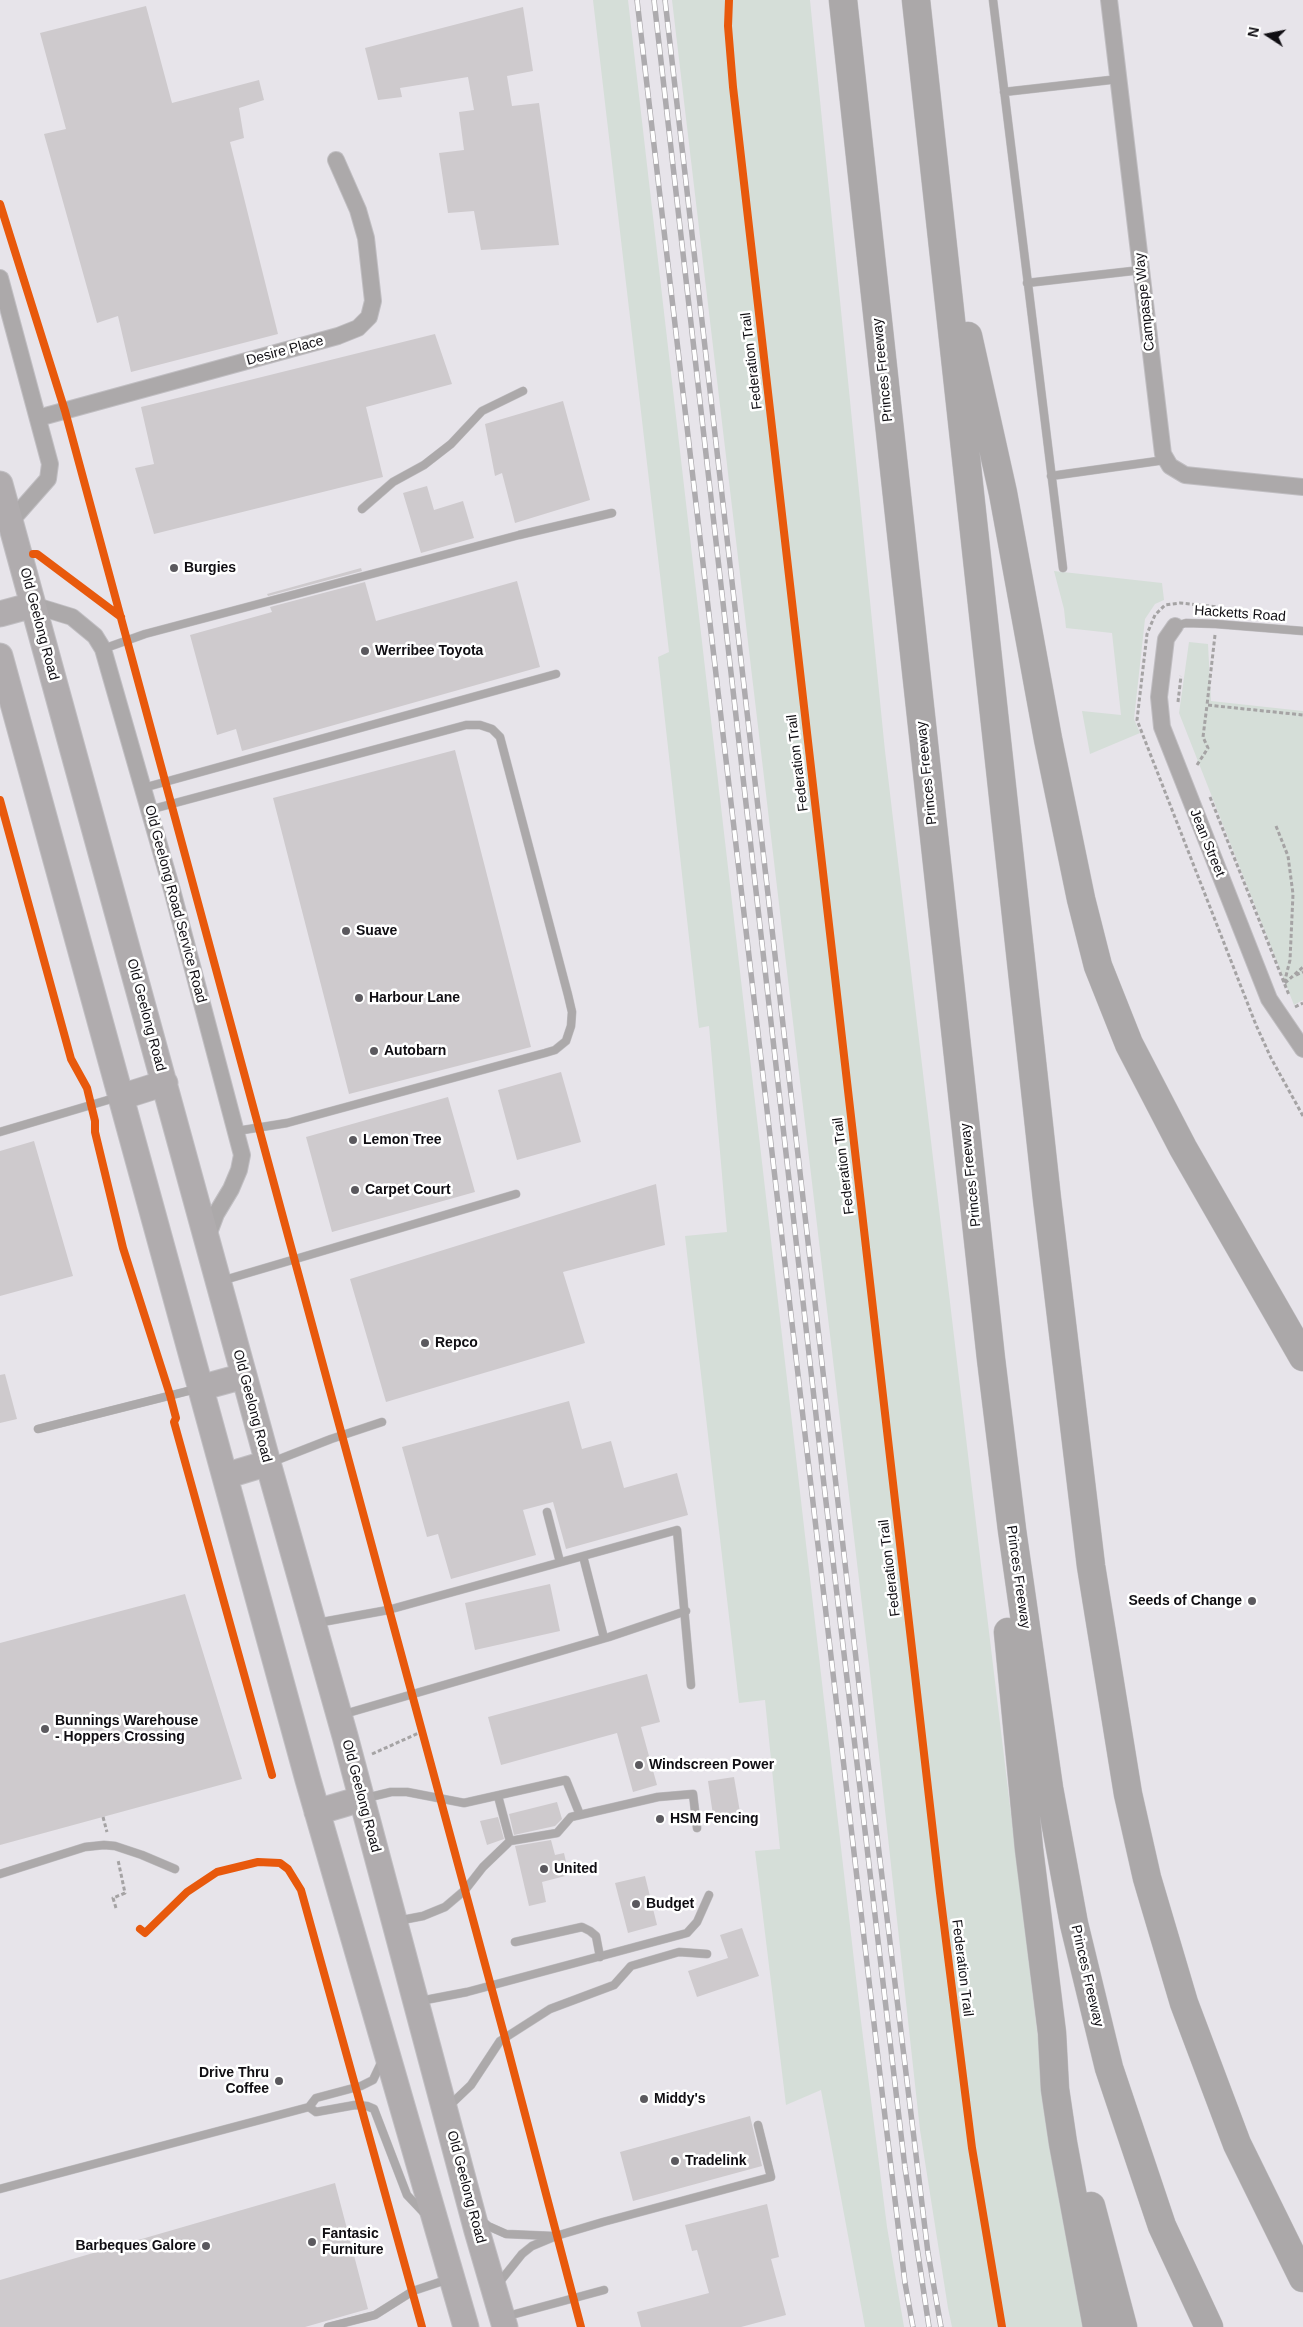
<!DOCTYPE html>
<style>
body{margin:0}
#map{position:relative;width:1303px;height:2327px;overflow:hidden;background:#e7e4ea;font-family:Arial,sans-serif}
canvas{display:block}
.north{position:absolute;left:1243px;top:10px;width:50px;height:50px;-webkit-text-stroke:4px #fff;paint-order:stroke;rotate:281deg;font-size:14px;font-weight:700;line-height:20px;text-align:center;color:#100e13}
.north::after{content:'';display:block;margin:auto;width:18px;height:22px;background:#100e13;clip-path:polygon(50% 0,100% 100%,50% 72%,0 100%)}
</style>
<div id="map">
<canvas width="1303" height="2327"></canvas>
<div class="north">N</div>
</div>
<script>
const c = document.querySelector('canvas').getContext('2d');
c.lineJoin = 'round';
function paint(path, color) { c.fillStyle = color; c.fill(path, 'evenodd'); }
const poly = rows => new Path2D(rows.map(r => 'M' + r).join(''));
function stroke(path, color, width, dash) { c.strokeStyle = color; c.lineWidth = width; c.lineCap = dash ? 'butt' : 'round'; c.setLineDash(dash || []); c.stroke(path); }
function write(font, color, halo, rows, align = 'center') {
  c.font = font + ' Arial,sans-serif'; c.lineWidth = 5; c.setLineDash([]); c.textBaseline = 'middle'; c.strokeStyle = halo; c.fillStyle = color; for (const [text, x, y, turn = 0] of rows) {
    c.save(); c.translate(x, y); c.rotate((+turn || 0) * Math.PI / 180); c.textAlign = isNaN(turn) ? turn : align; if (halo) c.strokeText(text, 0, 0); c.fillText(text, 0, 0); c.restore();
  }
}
const green = poly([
 [593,0,628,0,861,2021,887,2227,904,2327,865,2327,821,2090,786,2105,755,1851,780,1849,765,1700,739,1703,685,1236,727,1232,709,1026,699,1028,658,657,669,652],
 [672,0,810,0,885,751,983,1582,1053,2163,1086,2327,952,2327,948,2308,920,2130,869,1664],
 [1054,571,1162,583,1164,600,1155,604,1145,619,1134,719,1140,733,1090,754,1082,711,1121,715,1112,633,1066,628,1064,609],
 [1189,642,1208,644,1211,701,1303,711,1303,1000,1294,1005,1179,713]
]);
const building = poly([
 [146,6,172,103,259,80,264,100,239,108,244,138,230,142,278,334,131,372,118,316,97,323,44,134,66,129,40,33],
 [523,7,533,71,507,76,512,106,539,103,559,245,481,250,474,211,448,213,439,153,464,150,459,112,474,110,468,77,400,88,402,97,378,100,365,48],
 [435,334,452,384,366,407,383,477,154,534,135,468,154,464,141,407],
 [563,401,590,500,515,523,502,473,495,476,485,424],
 [427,486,434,510,463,501,474,538,421,553,403,493],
 [361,568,362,571,268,596,267,594],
 [517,581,540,667,242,751,236,729,217,735,190,635,272,612,270,607,365,582,376,621],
 [455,750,531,1047,349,1094,273,798],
 [561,1072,581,1142,517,1160,498,1090],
 [448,1097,475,1192,332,1232,306,1137],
 [34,1141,73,1276,0,1296,0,1151],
 [656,1184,665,1245,563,1272,585,1343,386,1402,350,1279],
 [5,1374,17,1419,0,1423,0,1375],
 [569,1401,582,1449,611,1441,624,1488,677,1473,688,1515,566,1549,553,1502,523,1510,536,1555,451,1579,438,1534,427,1537,402,1447],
 [550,1584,560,1631,475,1650,465,1603],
 [185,1594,242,1779,0,1845,0,1643],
 [647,1674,660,1722,641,1727,657,1785,633,1792,617,1733,501,1765,488,1717],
 [734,1777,741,1818,714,1822,708,1781],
 [557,1802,562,1819,555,1826,514,1835,509,1814],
 [498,1817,504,1839,487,1845,480,1821],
 [551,1840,555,1855,564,1853,569,1875,542,1882,546,1902,529,1906,515,1846],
 [645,1876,657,1925,628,1933,615,1883],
 [742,1928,759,1976,697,1997,688,1971,728,1958,720,1935],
 [750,2116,762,2166,633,2201,620,2152],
 [335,2183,368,2309,305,2327,0,2327,0,2280],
 [767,2204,779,2257,771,2259,786,2315,741,2327,641,2327,637,2312,709,2293,697,2250,692,2251,685,2225]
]);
const path = poly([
 [1218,611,1218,607,1180,603,1165,605,1155,615,1147,634,1137,720,1256,1025,1271,1058,1303,1116],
 [1215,635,1207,705,1303,715],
 [1178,702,1181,676],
 [1197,765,1208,748,1203,737,1207,705],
 [1210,797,1289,995],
 [1276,826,1288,856,1293,894,1290,960,1284,984],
 [1296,975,1303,972],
 [1285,983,1303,967],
 [1295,1007,1303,1003],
 [372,1754,421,1732],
 [103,1817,107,1832],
 [116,1908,113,1898,125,1893,118,1860]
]);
const service = poly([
 [993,0,1063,568],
 [1004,92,1119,79],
 [1027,283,1141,270],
 [1051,476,1165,460],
 [362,509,393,482,424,465,451,444,482,411,523,391],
 [1175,626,1186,623,1216,624,1303,631],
 [103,649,145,634,519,535,612,513],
 [143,788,556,674],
 [149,810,466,725,480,725,492,729,500,737,568,995,572,1012,571,1026,566,1041,555,1050,545,1053,287,1123,237,1131],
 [0,1132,118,1097],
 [221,1281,516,1194],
 [38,1429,196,1389],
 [272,1462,331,1439,382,1422],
 [547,1512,560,1562],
 [583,1556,604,1638],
 [317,1623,388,1610,677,1530,691,1685],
 [341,1715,609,1637,686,1611],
 [498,1796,510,1841],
 [366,1798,391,1792,407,1792,464,1803,566,1780,580,1815],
 [0,1874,85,1847,104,1845,115,1846,142,1855,175,1869],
 [397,1921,423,1916,445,1907,465,1890,483,1867,510,1841,557,1833,571,1817,658,1797,693,1794,697,1828],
 [515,1942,582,1927,590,1931,596,1936,600,1957],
 [420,2001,467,1992,687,1933,697,1922,709,1895],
 [309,2107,316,2112,355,2105,367,2106,374,2109,407,2195,425,2214],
 [448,2107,471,2085,500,2041,550,2009,614,1985,631,1966,679,1952,707,1954],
 [0,2189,309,2107,316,2098,361,2086,373,2080,382,2061],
 [481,2220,488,2226,506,2234,553,2236],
 [498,2284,522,2254,532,2246,556,2236,603,2222,771,2177,758,2125],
 [504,2317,604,2290],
 [328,2327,375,2315,413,2291,449,2279]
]);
const minor = poly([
 [1109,0,1163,454,1170,466,1185,475,1303,487],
 [0,278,50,464,48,479,11,521],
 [38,418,338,336,358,328,369,317,373,301,366,238,358,210,336,160],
 [33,605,72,617,95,636,103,649,172,890,242,1155,239,1170,231,1189,216,1214,207,1238],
 [1175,626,1166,639,1159,697,1162,727,1269,999,1303,1049]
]);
const primary = poly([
 [0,484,268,1463,345,1736,477,2231,505,2327],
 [0,614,33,605],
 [0,656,308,1780,466,2327],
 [121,1097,165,1083],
 [200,1388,244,1376],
 [225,1476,268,1463],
 [317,1812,361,1799]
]);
const motorway = poly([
 [843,0,991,1359,1012,1530,1049,1788,1074,1924,1109,2068,1162,2226,1209,2327],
 [916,0,1047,1199,1091,1566,1128,1794,1147,1878,1184,2003,1237,2144,1303,2278],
 [968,336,1003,493,1048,739,1081,899,1098,966,1129,1044,1183,1148,1303,1357],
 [1008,1632,1029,1849,1052,2033,1055,2089,1063,2143,1097,2327],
 [1091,2206,1123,2327]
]);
const rail = poly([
 [637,0,883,2100,905,2283,913,2327],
 [654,0,824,1485,905,2168,929,2327],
 [665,0,867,1754,928,2253,941,2327]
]);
const cycleway = poly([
 [729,0,728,26,733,87,940,1893,972,2148,1002,2327],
 [0,204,65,411,505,2038,581,2327],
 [33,554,37,554,121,617],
 [0,800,71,1059,87,1088,95,1121,95,1132,123,1248,170,1395,176,1418,174,1422,272,1775],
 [140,1929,145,1933,187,1892,217,1872,258,1862,280,1863,288,1869,301,1890,422,2327]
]);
const markers = [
 [174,568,5,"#5b595e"],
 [365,651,5,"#5b595e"],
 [346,931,5,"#5b595e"],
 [359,998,5,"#5b595e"],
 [374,1051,5,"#5b595e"],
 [353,1140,5,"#5b595e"],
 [355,1190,5,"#5b595e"],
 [425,1343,5,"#5b595e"],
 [1252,1601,5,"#5b595e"],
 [45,1729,5,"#5b595e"],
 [639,1765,5,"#5b595e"],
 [660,1819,5,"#5b595e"],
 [544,1869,5,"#5b595e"],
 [636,1904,5,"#5b595e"],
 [279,2081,5,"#5b595e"],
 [644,2099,5,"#5b595e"],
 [675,2161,5,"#5b595e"],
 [312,2242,5,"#5b595e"],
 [206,2246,5,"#5b595e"]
];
const streetNames = [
 ["Campaspe Way",1145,302,-96],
 ["Desire Place",285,351,-15],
 ["Federation Trail",752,361,-97],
 ["Princes Freeway",883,370,-96],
 ["Hacketts Road",1240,614,4],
 ["Old Geelong Road",39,624,75],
 ["Federation Trail",798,763,-97],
 ["Princes Freeway",927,773,-96],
 ["Jean Street",1207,843,68],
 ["Old Geelong Road Service Road",175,904,75],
 ["Old Geelong Road",146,1015,75],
 ["Federation Trail",844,1166,-97],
 ["Princes Freeway",971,1175,-96],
 ["Old Geelong Road",252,1406,75],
 ["Federation Trail",890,1568,-97],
 ["Princes Freeway",1018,1577,82],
 ["Old Geelong Road",361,1796,75],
 ["Federation Trail",962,1968,83],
 ["Princes Freeway",1087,1976,77],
 ["Old Geelong Road",466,2187,75]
];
const poiNames = [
 ["Burgies",184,568],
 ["Werribee Toyota",375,651],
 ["Suave",356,931],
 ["Harbour Lane",369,998],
 ["Autobarn",384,1051],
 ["Lemon Tree",363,1140],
 ["Carpet Court",365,1190],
 ["Repco",435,1343],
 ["Seeds of Change",1242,1601,"right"],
 ["Bunnings Warehouse",55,1721],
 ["- Hoppers Crossing",55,1737],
 ["Windscreen Power",649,1765],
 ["HSM Fencing",670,1819],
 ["United",554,1869],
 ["Budget",646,1904],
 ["Drive Thru",269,2073,"right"],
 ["Coffee",269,2089,"right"],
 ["Middy's",654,2099],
 ["Tradelink",685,2161],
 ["Fantasic",322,2234],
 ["Furniture",322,2250],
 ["Barbeques Galore",196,2246,"right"]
];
paint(green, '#d5ded8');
paint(building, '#cecacd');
stroke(service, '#c0bec2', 9);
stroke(minor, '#c0bec2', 18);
stroke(primary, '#c0bec2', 27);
stroke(motorway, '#c0bec2', 29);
stroke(path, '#a5a3a4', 3, [4, 2.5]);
stroke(service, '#aca9aa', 8);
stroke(minor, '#aca9aa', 16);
stroke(primary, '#b0acae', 25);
stroke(motorway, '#aba8a9', 28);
stroke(rail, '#adabae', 5.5);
stroke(rail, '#fff', 4, [11]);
stroke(cycleway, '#e8590c', 8);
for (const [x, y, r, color] of markers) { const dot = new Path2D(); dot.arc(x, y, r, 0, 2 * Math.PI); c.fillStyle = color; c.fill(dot); stroke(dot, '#fff', 2); }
write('14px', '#100e13', '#fff', streetNames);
write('bold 14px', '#100e13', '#fff', poiNames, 'left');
</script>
